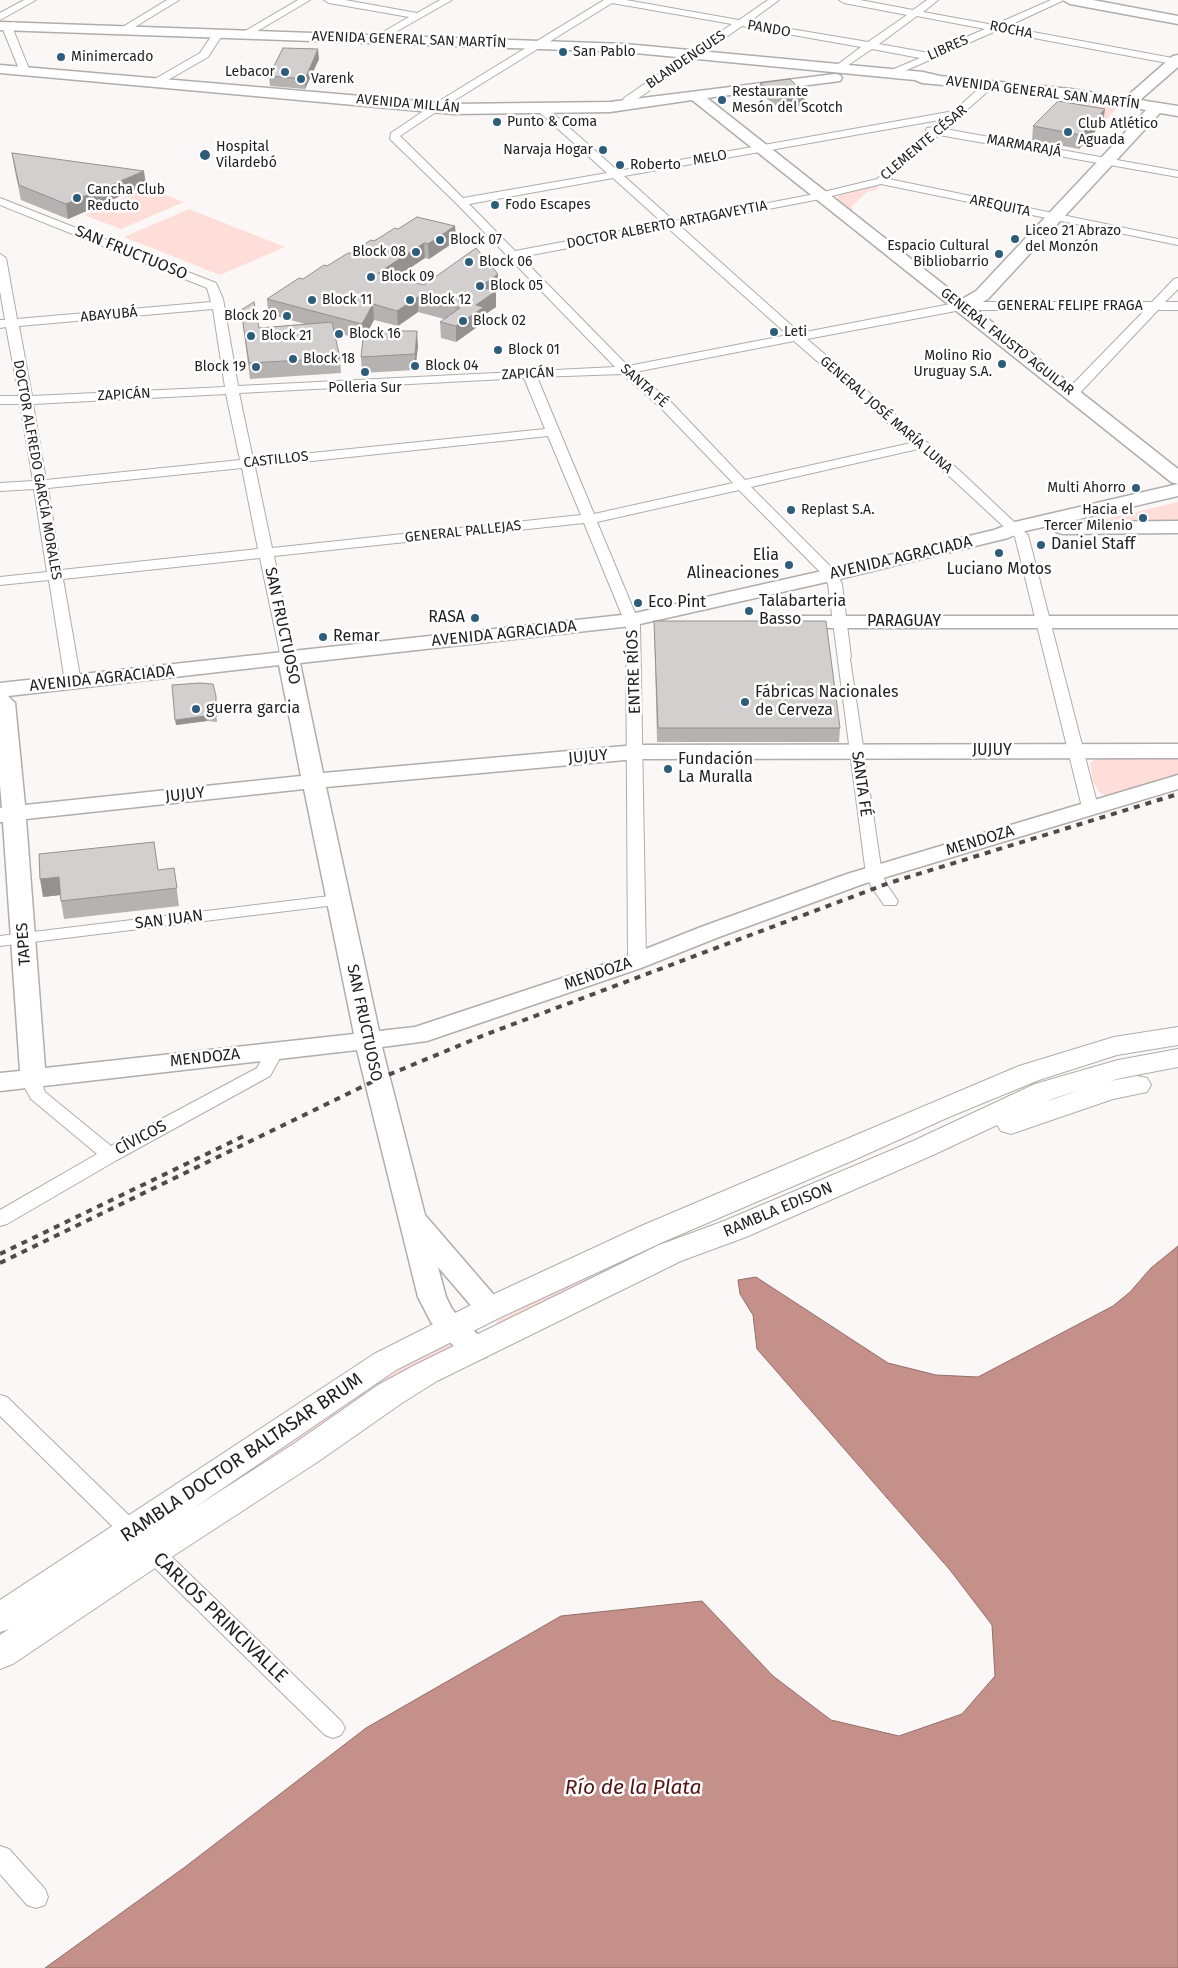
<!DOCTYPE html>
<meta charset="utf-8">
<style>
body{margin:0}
canvas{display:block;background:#fbf7f6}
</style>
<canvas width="1178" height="1968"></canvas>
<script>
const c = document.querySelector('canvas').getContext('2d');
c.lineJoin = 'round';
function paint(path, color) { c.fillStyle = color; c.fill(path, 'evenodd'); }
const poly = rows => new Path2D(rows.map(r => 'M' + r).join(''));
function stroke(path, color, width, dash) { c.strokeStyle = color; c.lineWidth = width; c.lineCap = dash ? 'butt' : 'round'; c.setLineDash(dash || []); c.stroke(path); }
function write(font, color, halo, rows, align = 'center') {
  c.font = font + ' "Fira Sans",sans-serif'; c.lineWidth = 5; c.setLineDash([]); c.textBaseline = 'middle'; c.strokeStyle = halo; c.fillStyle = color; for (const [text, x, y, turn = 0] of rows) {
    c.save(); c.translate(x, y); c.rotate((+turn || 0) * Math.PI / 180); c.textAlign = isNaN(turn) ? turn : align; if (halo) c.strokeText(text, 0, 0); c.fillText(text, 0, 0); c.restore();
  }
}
const green = poly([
 [1074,97,1120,105,1103,123,1057,115],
 [872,185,879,187,876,190,868,191,851,207,853,210,849,210,837,200,839,195],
 [147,188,184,202,121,229,84,215],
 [189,209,285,247,220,275,124,237],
 [1178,502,1178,524,1093,522],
 [1098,759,1178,759,1178,778,1111,797,1106,796,1099,792,1093,782,1090,762],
 [629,1256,634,1257,499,1325,496,1323,498,1320],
 [454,1341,459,1344,184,1521,175,1515,322,1418,397,1371]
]);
const water = poly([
 [1178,1246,1178,1968,45,1968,185,1867,366,1728,561,1616,702,1601,773,1676,831,1720,899,1736,962,1714,995,1676,992,1625,950,1570,757,1349,753,1315,740,1294,738,1280,756,1277,888,1363,936,1375,978,1377,1113,1306,1130,1292,1151,1268,1178,1246]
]);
const street = poly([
 [24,0,36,0,0,20,0,13,24,0],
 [167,0,179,0,125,33,121,34,116,31,167,0],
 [298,0,310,0,249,36,245,37,240,34,298,0],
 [324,0,345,0,417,13,440,0,452,0,378,42,373,39,374,37,409,17,329,3,324,0],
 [604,0,626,0,739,20,768,0,779,0,749,22,868,42,907,15,844,3,839,0,860,0,913,10,927,0,938,0,923,12,994,25,1051,0,1064,0,1006,27,1178,59,1178,65,996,31,893,76,889,75,888,73,889,71,920,58,872,49,841,70,837,69,836,67,837,65,861,47,742,26,633,102,630,107,626,108,621,105,624,98,732,24,612,3,439,110,400,136,463,198,607,173,537,110,536,108,537,106,541,105,545,106,618,171,954,111,986,82,990,81,994,82,995,84,994,86,945,129,1178,171,1178,177,939,135,889,179,1178,239,1178,245,881,184,815,200,680,226,800,333,961,302,1152,302,1174,279,1178,278,1178,289,1165,302,1178,302,1178,310,1158,310,1077,396,1072,397,1066,393,1067,390,1145,310,961,310,807,339,959,470,1028,535,1098,807,1096,810,1090,812,1084,810,1082,807,1015,537,949,476,918,449,751,487,836,572,842,584,851,657,850,659,882,874,887,885,898,901,896,905,884,905,871,886,866,874,828,584,825,577,739,490,597,522,640,625,646,961,643,965,637,966,631,965,628,961,626,625,584,523,274,556,295,658,293,661,288,662,283,661,281,658,260,558,63,579,81,682,78,685,73,687,68,685,65,682,49,580,0,585,0,577,47,572,34,489,0,491,0,483,33,481,20,404,0,404,0,396,19,396,6,327,0,328,0,320,5,320,0,291,0,254,6,258,17,319,211,302,207,288,0,205,0,198,216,283,223,299,238,386,615,367,457,204,390,139,391,133,431,106,604,0],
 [917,16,985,29,929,53,879,44,917,16],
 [945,119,935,127,927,128,926,130,929,133,877,179,815,194,674,221,624,176,945,119],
 [613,178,663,223,515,251,469,204,613,178],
 [669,229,788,335,628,366,521,257,669,229],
 [213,309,225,387,32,396,19,326,213,309],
 [794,341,911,443,745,480,670,401,635,372,794,341],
 [622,374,660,407,733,483,594,514,537,377,622,374],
 [524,378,545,429,253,459,239,393,524,378],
 [226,394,240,460,46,480,33,404,226,394],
 [548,436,581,515,272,548,255,467,548,436],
 [242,468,258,549,61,570,48,488,242,468],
 [14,22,19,25,13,29,29,69,24,72,19,69,2,27,14,22],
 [218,31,223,34,208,57,161,84,153,84,152,82,153,80,200,53,214,32,218,31],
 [338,895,344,896,346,900,344,904,0,946,0,936,338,895],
 [269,1045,275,1047,279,1060,270,1076,117,1160,7,1224,0,1226,0,1210,97,1154,31,1099,25,1088,24,1078,27,1074,33,1072,39,1074,45,1092,111,1146,257,1068,261,1060,260,1051,263,1047,269,1045],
 [0,1395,7,1397,341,1721,345,1728,341,1735,333,1738,325,1735,0,1416,0,1395],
 [0,1846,9,1849,45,1889,48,1897,45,1905,36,1908,27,1905,0,1874,0,1846]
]);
const secondary = poly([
 [1063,0,1093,0,1178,16,1178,24,1070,4,1063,0],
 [0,22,625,44,923,72,940,76,1071,89,1125,98,1173,56,1178,55,1178,67,1140,100,1178,106,1178,116,1160,113,988,299,973,307,1178,469,1178,484,1171,482,692,100,610,112,454,114,0,73,0,65,454,104,610,102,835,74,840,75,842,78,840,81,707,98,962,299,976,291,1146,110,1071,97,922,83,915,80,625,52,0,30,0,22],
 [1178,484,1178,496,1066,522,1178,521,1178,533,1063,534,1056,532,1053,528,1056,524,1021,532,1008,538,831,581,631,626,300,663,323,773,636,745,1178,744,1178,758,636,759,326,787,379,1031,415,1027,623,958,701,927,847,874,1178,775,1178,789,863,884,719,937,641,968,427,1041,382,1047,425,1215,500,1302,504,1309,500,1316,490,1319,480,1316,438,1267,446,1297,452,1309,462,1321,486,1341,491,1349,486,1357,476,1360,466,1357,442,1335,431,1322,418,1297,357,1050,0,1091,0,1073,20,1071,3,822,0,822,0,808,2,808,0,785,0,683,631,614,831,569,994,530,1015,522,1178,484],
 [279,665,301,776,25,805,15,703,8,696,279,665],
 [304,789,354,1034,45,1068,26,819,304,789],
 [793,616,1178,616,1178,628,793,628,786,626,783,622,786,618,793,616]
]);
const primary = poly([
 [1178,1027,1178,1045,1117,1055,1039,1080,949,1117,854,1160,663,1242,501,1317,396,1370,194,1508,295,1443,378,1385,415,1365,659,1245,724,1221,913,1141,1035,1084,1118,1060,1178,1049,1178,1067,1121,1078,1110,1081,1137,1076,1147,1078,1151,1085,1147,1092,1113,1099,1011,1134,1001,1131,997,1125,933,1155,746,1237,681,1261,437,1381,402,1403,319,1461,164,1562,13,1664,0,1669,0,1635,9,1629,0,1632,0,1600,374,1354,479,1301,641,1226,1019,1066,1114,1037,1178,1027],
 [1083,1089,1048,1101,1055,1098,1083,1089]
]);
const rail = poly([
 [0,1254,248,1134],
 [0,1263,376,1080,487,1034,889,883,1178,794]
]);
const wall = poly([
 [319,59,305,89,270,86,269,76],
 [760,83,804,105,780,109,760,93],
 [1103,123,1079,149,1032,140,1033,126],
 [12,153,146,185,68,219,21,200,14,167],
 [455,226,456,241,429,259,425,258,395,278,424,285,498,274,498,289,495,291,496,307,484,315,484,322,456,342,441,338,440,322,444,319,418,312,398,326,374,320,368,331,418,346,415,370,362,373,361,357,363,340,334,332,340,358,341,373,250,379,243,325,241,310,259,328,305,324,268,314,267,299,303,279,398,229],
 [654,621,840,728,839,742,657,742],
 [213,684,217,722,207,721,176,725],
 [174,868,179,906,64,919,60,895,43,897,158,870]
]);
const shadedWall = poly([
 [318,49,319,59,305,89,305,79],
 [805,94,804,105,780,109,781,98],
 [1105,109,1103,123,1079,149,1081,135],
 [144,171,146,185,68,219,66,204],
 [455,226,456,241,429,259,428,244],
 [424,243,425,258,379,288,378,273],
 [498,274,498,289,481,302,496,291,496,307,484,315,484,322,456,342,456,326,476,305,480,287],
 [418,297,418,312,398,326,397,311],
 [373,304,374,320,363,340,362,324],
 [417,331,418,346,415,370,415,354],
 [206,716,207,721,176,725,175,720],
 [59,877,61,895,43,897,40,879]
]);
const building = poly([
 [283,48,318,49,305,79,269,76,283,48],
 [790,79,805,94,781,98,760,83,790,79],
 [1058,101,1105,109,1081,135,1033,126,1058,101],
 [12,153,144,171,66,204,19,185,12,153],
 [417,217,455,226,428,244,424,243,378,273,424,285,476,248,498,274,480,287,496,291,476,305,484,307,456,326,440,322,460,308,418,297,397,311,373,304,362,324,267,299,299,278,303,279,324,265,327,266,348,253,351,253,371,240,374,241,395,228,398,229,417,217],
 [254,302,259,328,332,322,340,358,249,363,241,310,254,302],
 [364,331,417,331,415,354,361,357,364,331],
 [654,621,826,621,840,728,658,728,654,621],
 [200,683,213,684,216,696,216,717,206,716,175,720,172,685,200,683],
 [154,842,158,870,174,868,177,888,61,901,59,877,40,879,39,854,154,842]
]);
const markers = [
 [563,52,5,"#2e5d7c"],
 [61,57,5,"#2e5d7c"],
 [285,72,5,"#2e5d7c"],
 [301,79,5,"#2e5d7c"],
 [722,100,5,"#2e5d7c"],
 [497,122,5,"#2e5d7c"],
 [1068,132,5,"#2e5d7c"],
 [603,150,5,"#2e5d7c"],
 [205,155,6,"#2e5d7c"],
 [620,165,5,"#2e5d7c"],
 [77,198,5,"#2e5d7c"],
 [495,205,5,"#2e5d7c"],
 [1015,239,5,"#2e5d7c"],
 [440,240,5,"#2e5d7c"],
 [416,252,5,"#2e5d7c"],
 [999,254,5,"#2e5d7c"],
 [469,262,5,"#2e5d7c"],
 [371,277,5,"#2e5d7c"],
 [480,286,5,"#2e5d7c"],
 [312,300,5,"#2e5d7c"],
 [410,300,5,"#2e5d7c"],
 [287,316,5,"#2e5d7c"],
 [463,321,5,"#2e5d7c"],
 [774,332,5,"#2e5d7c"],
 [339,334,5,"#2e5d7c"],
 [251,336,5,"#2e5d7c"],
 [498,350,5,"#2e5d7c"],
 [293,359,5,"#2e5d7c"],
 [1002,364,5,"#2e5d7c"],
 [415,366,5,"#2e5d7c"],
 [256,367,5,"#2e5d7c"],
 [365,372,5,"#2e5d7c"],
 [1136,488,5,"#2e5d7c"],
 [791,510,5,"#2e5d7c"],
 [1143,518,5,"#2e5d7c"],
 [1041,545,5,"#2e5d7c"],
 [999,553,5,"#2e5d7c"],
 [789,565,5,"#2e5d7c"],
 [638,603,5,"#2e5d7c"],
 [749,611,5,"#2e5d7c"],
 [475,618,5,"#2e5d7c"],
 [323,637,5,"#2e5d7c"],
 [745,702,5,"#2e5d7c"],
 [196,709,5,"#2e5d7c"],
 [668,769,5,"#2e5d7c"]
];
const farStreetnames = [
 ["PANDO",769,29,10],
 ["ROCHA",1011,30,11],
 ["AVENIDA GENERAL SAN MARTÍN",409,40,2],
 ["LIBRES",948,48,-24],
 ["BLANDENGUES",686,60,-34],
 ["AVENIDA GENERAL SAN MARTÍN",1043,93,7],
 ["AVENIDA MILLÁN",408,104,5],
 ["CLEMENTE CÉSAR",924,143,-40],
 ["MARMARAJÁ",1024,146,10],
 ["MELO",710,158,-10],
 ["AREQUITA",1000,206,12],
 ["DOCTOR ALBERTO ARTAGAVEYTIA",667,225,-11],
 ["GENERAL FELIPE FRAGA",1070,306],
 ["ABAYUBÁ",109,315,-5],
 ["GENERAL FAUSTO AGUILAR",1007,342,38],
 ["ZAPICÁN",528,374,-3],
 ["SANTA FÉ",644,386,41],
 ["ZAPICÁN",124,395,-3],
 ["GENERAL JOSÉ MARÍA LUNA",886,415,41],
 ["CASTILLOS",276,460,-6],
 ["DOCTOR ALFREDO GARCÍA MORALES",37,470,80],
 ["GENERAL PALLEJAS",463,532,-6]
];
const farPoinames = [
 ["San Pablo",573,52],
 ["Minimercado",71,57],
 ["Lebacor",275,72,"right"],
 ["Varenk",311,79],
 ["Restaurante",732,92],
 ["Mesón del Scotch",732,108],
 ["Punto & Coma",507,122],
 ["Club Atlético",1078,124],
 ["Aguada",1078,140],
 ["Hospital",216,147],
 ["Vilardebó",216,163],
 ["Narvaja Hogar",593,150,"right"],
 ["Roberto",630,165],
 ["Cancha Club",87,190],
 ["Reducto",87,206],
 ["Fodo Escapes",505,205],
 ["Liceo 21 Abrazo",1025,231],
 ["del Monzón",1025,247],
 ["Block 07",450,240],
 ["Espacio Cultural",989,246,"right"],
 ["Bibliobarrio",989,262,"right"],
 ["Block 08",406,252,"right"],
 ["Block 06",479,262],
 ["Block 09",381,277],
 ["Block 05",490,286],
 ["Block 11",322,300],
 ["Block 12",420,300],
 ["Block 20",277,316,"right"],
 ["Block 02",473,321],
 ["Leti",784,332],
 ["Block 16",349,334],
 ["Block 21",261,336],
 ["Block 01",508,350],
 ["Molino Rio",992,356,"right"],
 ["Uruguay S.A.",992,372,"right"],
 ["Block 18",303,359],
 ["Block 04",425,366],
 ["Block 19",246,367,"right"],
 ["Polleria Sur",365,388,"center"],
 ["Multi Ahorro",1126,488,"right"],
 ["Replast S.A.",801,510],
 ["Hacia el",1133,510,"right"],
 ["Tercer Milenio",1133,526,"right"]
];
const streetNames = [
 ["SAN FRUCTUOSO",131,253,22],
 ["AVENIDA AGRACIADA",901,558,-13],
 ["PARAGUAY",904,622],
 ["SAN FRUCTUOSO",282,626,78],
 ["AVENIDA AGRACIADA",504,634,-6],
 ["ENTRE RÍOS",634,672,-92],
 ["AVENIDA AGRACIADA",102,679,-6],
 ["JUJUY",992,751],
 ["JUJUY",588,757,-5],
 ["SANTA FÉ",861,784,82],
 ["JUJUY",185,795,-6],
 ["MENDOZA",980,841,-17],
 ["SAN JUAN",169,920,-7],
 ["TAPES",24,944,-94],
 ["MENDOZA",598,974,-19],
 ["SAN FRUCTUOSO",364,1023,78],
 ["MENDOZA",205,1058,-6],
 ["CÍVICOS",141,1138,-28],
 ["RAMBLA EDISON",778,1210,-23]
];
const poiNames = [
 ["Daniel Staff",1051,545],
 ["Elia",779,556,"right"],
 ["Alineaciones",779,574,"right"],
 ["Luciano Motos",999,570,"center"],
 ["Talabarteria",759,602],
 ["Basso",759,620],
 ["Eco Pint",648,603],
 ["RASA",465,618,"right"],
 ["Remar",333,637],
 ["Fábricas Nacionales",755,693],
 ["de Cerveza",755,711],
 ["guerra garcia",206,709],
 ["Fundación",678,760],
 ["La Muralla",678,778]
];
const nearStreetnames = [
 ["RAMBLA DOCTOR BALTASAR BRUM",242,1458,-34],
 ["CARLOS PRINCIVALLE",220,1618,44]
];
const nearWaternames = [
 ["Río de la Plata",633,1788]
];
paint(green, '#ffddd8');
paint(water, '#c49089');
stroke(water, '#936e6a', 1);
stroke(street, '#b0adac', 2);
stroke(secondary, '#b0adac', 3);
stroke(primary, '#b0adac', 2);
paint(street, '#fff');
paint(secondary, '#fff');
paint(primary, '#fff');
stroke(rail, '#4d4b4b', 4, [6, 6]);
paint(wall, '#b5b2b1');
paint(shadedWall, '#949190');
paint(building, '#d3cfce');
stroke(building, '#949190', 1);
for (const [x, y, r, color] of markers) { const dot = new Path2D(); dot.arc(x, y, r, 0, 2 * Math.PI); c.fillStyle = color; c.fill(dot); stroke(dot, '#fff', 2); }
write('14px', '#222020', '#fff', farStreetnames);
write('14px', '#222020', '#fff', farPoinames, 'left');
write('16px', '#222020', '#fff', streetNames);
write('16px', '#222020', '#fff', poiNames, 'left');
write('19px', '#222020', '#fff', nearStreetnames);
write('italic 21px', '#531311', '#fff', nearWaternames);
</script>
